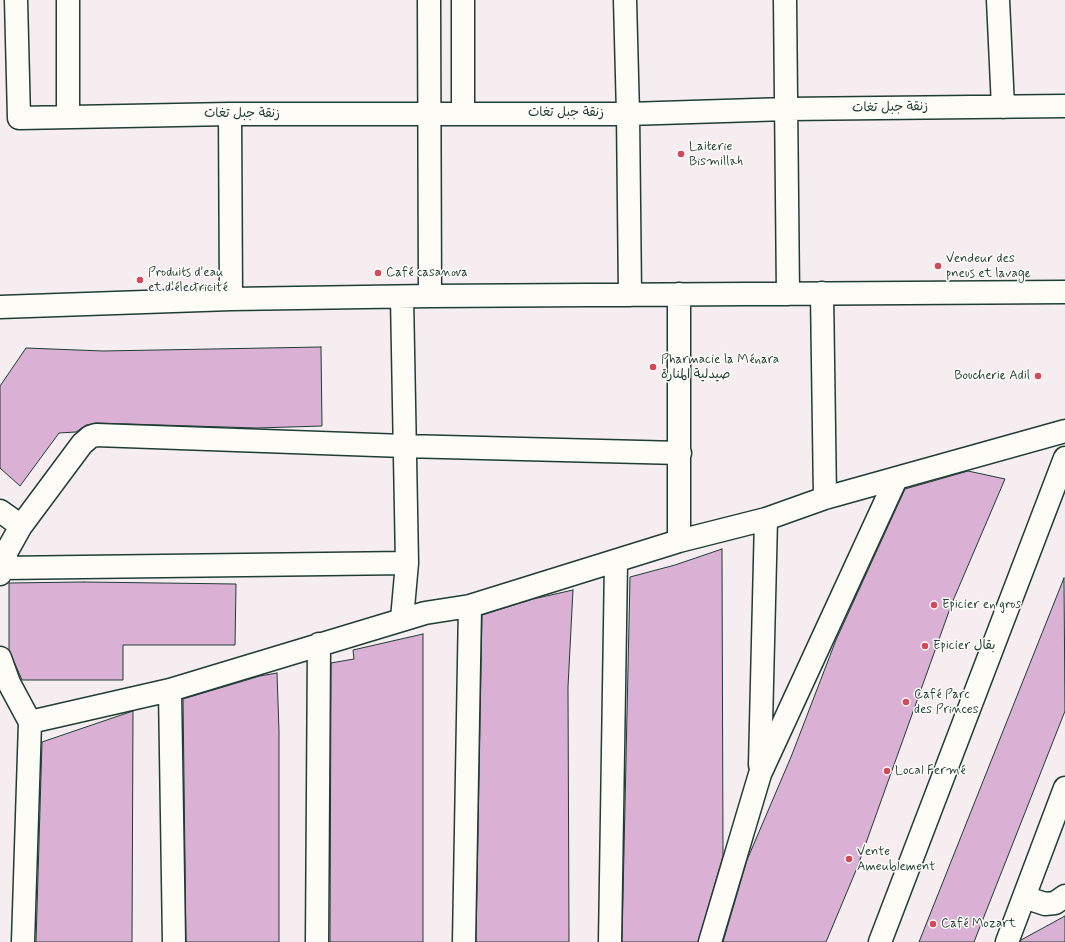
<!DOCTYPE html>
<meta charset="utf-8">
<style>
body{margin:0}
canvas{display:block;background:#f6edf0}
</style>
<canvas width="1065" height="942"></canvas>
<script>
const c = document.querySelector('canvas').getContext('2d');
c.lineJoin = 'round';
function paint(path, color) { c.fillStyle = color; c.fill(path, 'evenodd'); }
const poly = rows => new Path2D(rows.map(r => 'M' + r).join(''));
function stroke(path, color, width, dash) { c.strokeStyle = color; c.lineWidth = width; c.lineCap = dash ? 'butt' : 'round'; c.setLineDash(dash || []); c.stroke(path); }
function write(font, color, halo, rows, align = 'center') {
  c.font = font + ' Mynerve,"Playpen Sans Arabic",sans-serif'; c.lineWidth = 3; c.setLineDash([]); c.textBaseline = 'middle'; c.strokeStyle = halo; c.fillStyle = color; for (const [text, x, y, turn = 0] of rows) {
    c.save(); c.translate(x, y); c.rotate((+turn || 0) * Math.PI / 180); c.textAlign = isNaN(turn) ? turn : align; if (halo) c.strokeText(text, 0, 0); c.fillText(text, 0, 0); c.restore();
  }
}
const building = poly([
 [321,347,322,426,257,428,96,423,86,425,76,432,59,433,20,486,0,468,0,386,26,348,103,351,321,347],
 [968,471,1005,479,952,603,857,868,826,942,723,942,747,860,791,757,836,640,905,489,968,471],
 [722,549,723,856,698,942,622,942,630,577,675,565,722,549],
 [1064,578,1065,711,974,942,919,942,1064,578],
 [84,582,236,584,235,645,123,645,123,680,22,680,9,650,9,583,84,582],
 [573,590,568,687,569,942,476,942,482,615,533,599,573,590],
 [423,634,423,942,330,942,331,663,354,659,353,650,423,634],
 [277,673,279,731,279,942,186,942,183,699,260,676,277,673],
 [133,711,132,942,36,942,42,742,133,711],
 [1065,916,1065,942,1020,942,1021,940,1065,916]
]);
const minor = poly([
 [16,0,19,118,230,114,628,114,787,109,1065,106],
 [68,0,68,116],
 [429,0,430,296],
 [463,0,463,113],
 [625,0,628,114,630,295],
 [785,0,788,294],
 [998,0,1003,107],
 [230,114,231,299],
 [822,293,825,498],
 [679,294,679,541],
 [402,297,407,563,402,619],
 [0,307,231,299,430,296,1065,292],
 [0,511,21,526],
 [1,568,407,563],
 [0,574,7,551,21,526,82,444,90,437,96,435,404,446,680,453],
 [0,658,9,683,30,722,23,942],
 [170,690,174,942],
 [30,722,170,690,425,613,470,606,679,541,766,519,825,498,1065,431],
 [760,765,766,519],
 [1024,897,1045,904,1055,903,1065,896],
 [317,942,319,644],
 [464,942,470,606],
 [610,942,616,562],
 [710,942,760,774,896,479],
 [880,942,1065,458],
 [1007,942,1065,788]
]);
const markers = [
 [681,154,4,"#d1495b"],
 [938,266,4,"#d1495b"],
 [378,273,4,"#d1495b"],
 [140,280,4,"#d1495b"],
 [653,367,4,"#d1495b"],
 [1038,376,4,"#d1495b"],
 [934,605,4,"#d1495b"],
 [925,646,4,"#d1495b"],
 [906,702,4,"#d1495b"],
 [887,771,4,"#d1495b"],
 [849,859,4,"#d1495b"],
 [933,924,4,"#d1495b"]
];
const streetNames = [
 ["زنقة جبل تغات",890,108,-1],
 ["زنقة جبل تغات",566,113],
 ["زنقة جبل تغات",242,114]
];
const poiNames = [
 ["Laiterie",689,147],
 ["Bismillah",689,162],
 ["Vendeur des",946,259],
 ["pneus et lavage",946,274],
 ["Produits d'eau",148,273],
 ["et d'électricité",148,288],
 ["Café casanova",386,273],
 ["Pharmacie la Ménara",661,360],
 ["صيدلية المنارة",661,375],
 ["Boucherie Adil",1030,376,"right"],
 ["Epicier en gros",942,605],
 ["Epicier بقال",933,646],
 ["Café Parc",914,695],
 ["des Princes",914,710],
 ["Local Fermé",895,771],
 ["Vente",857,852],
 ["Ameublement",857,867],
 ["Café Mozart",941,924]
];
paint(building, '#dab0d5');
stroke(building, '#1f3d34', 1);
stroke(minor, '#1f3d34', 25);
stroke(minor, '#fdfcf7', 22);
for (const [x, y, r, color] of markers) { const dot = new Path2D(); dot.arc(x, y, r, 0, 2 * Math.PI); c.fillStyle = color; c.fill(dot); stroke(dot, '#fdfcf7', 1.5); }
write('13px', '#1f3d34', '#fdfcf7', streetNames);
write('13px', '#1f3d34', '#fdfcf7', poiNames, 'left');
</script>
